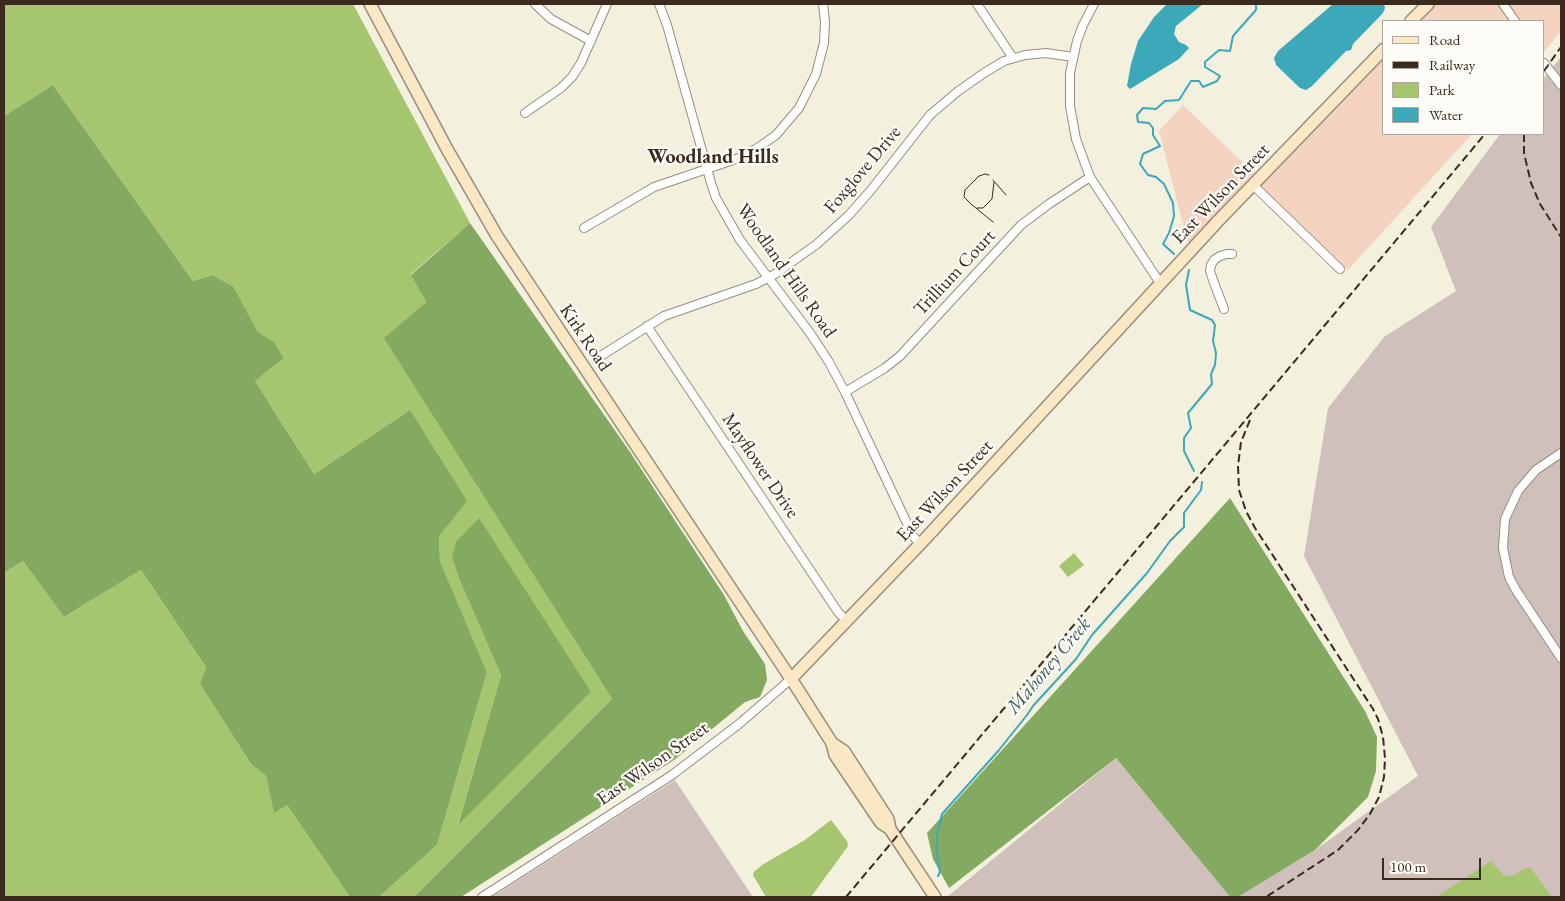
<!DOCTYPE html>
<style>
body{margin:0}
#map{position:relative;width:1565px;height:901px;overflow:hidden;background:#f3f0dd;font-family:"EB Garamond",serif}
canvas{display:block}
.frame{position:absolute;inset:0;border:5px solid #3b2a1e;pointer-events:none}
.legend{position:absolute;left:1382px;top:20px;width:162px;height:115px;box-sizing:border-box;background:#fdfcf7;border:1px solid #afa8a0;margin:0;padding:6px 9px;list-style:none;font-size:15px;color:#3b2a1e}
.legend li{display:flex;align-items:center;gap:10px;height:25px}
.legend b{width:25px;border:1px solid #afa8a0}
.scale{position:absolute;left:1382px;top:858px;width:99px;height:22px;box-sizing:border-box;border:2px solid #3b2a1e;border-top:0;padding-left:6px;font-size:15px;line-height:18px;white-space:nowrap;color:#3b2a1e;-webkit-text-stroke:4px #fdfcf7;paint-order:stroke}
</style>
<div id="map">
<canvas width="1565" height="901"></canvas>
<div class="frame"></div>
<ul class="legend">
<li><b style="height:6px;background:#fae7c3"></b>Road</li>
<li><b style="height:6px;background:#3b2a1e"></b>Railway</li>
<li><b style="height:14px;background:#a5c56e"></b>Park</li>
<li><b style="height:14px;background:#3ba9ba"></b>Water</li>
</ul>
<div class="scale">100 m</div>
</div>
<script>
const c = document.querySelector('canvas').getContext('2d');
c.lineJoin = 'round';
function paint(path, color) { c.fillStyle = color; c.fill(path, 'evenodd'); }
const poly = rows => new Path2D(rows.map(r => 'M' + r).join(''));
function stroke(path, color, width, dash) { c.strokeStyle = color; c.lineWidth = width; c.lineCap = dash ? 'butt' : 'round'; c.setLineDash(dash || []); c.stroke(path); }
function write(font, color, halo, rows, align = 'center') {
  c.font = font + ' "EB Garamond",serif'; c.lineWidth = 4.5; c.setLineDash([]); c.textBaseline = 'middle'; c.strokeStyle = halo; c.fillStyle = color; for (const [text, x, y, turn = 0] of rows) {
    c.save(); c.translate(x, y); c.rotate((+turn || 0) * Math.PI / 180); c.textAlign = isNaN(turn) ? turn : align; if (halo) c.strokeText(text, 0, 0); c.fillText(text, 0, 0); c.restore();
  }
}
const built = poly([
 [1431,4,1500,4,1511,21,1414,21],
 [1507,4,1561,4,1561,31,1544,52,1544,21,1519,21],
 [1384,54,1384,134,1472,134,1348,270,1258,186],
 [1183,105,1258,177,1189,248,1159,131]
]);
const industrial = poly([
 [1561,57,1561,897,1238,897,1315,850,1418,776,1304,556,1328,408,1384,337,1456,291,1431,227,1500,134,1544,134,1544,78],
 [1116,758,1230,897,947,897],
 [675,780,753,897,492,897]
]);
const green = poly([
 [4,4,353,4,470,223,411,274,426,302,385,338,612,699,414,897,379,897,437,845,487,672,440,561,439,536,410,410,314,474,255,381,284,358,274,342,258,332,233,286,212,275,193,281,53,85,4,116],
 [452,558,591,692,458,824,501,675,460,581],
 [1074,553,1084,565,1068,577,1059,566],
 [23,561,64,617,141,570,206,667,200,684,251,764,266,776,274,812,287,805,350,897,4,897,4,573],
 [831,820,847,841,848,846,811,897,766,897,753,875,754,872,762,865,805,840],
 [1491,861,1504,876,1514,875,1522,870,1530,867,1552,897,1436,897]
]);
const forest = poly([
 [53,85,193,281,212,275,233,286,258,332,274,342,284,358,255,381,314,474,410,410,467,501,439,536,440,561,487,672,437,845,379,897,350,897,287,805,274,813,266,776,251,764,200,684,206,667,141,570,64,617,23,561,4,573,4,116],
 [470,223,630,452,724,595,743,631,765,664,767,680,760,697,745,702,674,760,461,897,414,897,612,699,384,338,426,302,411,275],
 [1230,498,1365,711,1377,737,1376,771,1368,797,1315,850,1238,897,1230,897,1116,758,949,888,933,859,927,833],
 [479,518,591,692,458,825,501,675,460,581,452,558,456,542]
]);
const water = poly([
 [1167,4,1203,4,1176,26,1174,34,1179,42,1186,45,1189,48,1179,59,1130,89,1127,86,1131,64,1138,41,1154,17],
 [1333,4,1384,4,1385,8,1383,13,1353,44,1351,50,1346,51,1312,86,1306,90,1300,88,1276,65,1274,58,1278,51]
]);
const stream = poly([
 [1279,4,1283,4],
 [1174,254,1163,244,1169,233,1174,216,1173,203,1164,184,1156,177,1148,175,1140,164,1143,154,1160,146,1153,135,1153,128,1149,123,1138,122,1137,115,1143,108,1156,109,1165,101,1179,100,1191,81,1199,81,1203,87,1217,81,1220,76,1205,67,1205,62,1219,50,1230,51,1233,36,1256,10,1256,4],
 [1189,270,1186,285,1190,310,1212,320,1215,325,1213,341,1216,353,1215,365,1211,374,1212,384,1188,413,1191,428,1184,438,1184,451,1194,471],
 [938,876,940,872,937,856,937,834,942,814,999,750,1027,715,1033,706,1076,659,1092,635,1147,573,1170,541,1184,527,1184,513,1201,490,1202,482]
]);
const street = poly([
 [535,4,551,19,591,41],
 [659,4,667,25,711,183,716,198,740,240,810,333,829,362,845,392,913,536,920,544],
 [977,4,1013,58],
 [1094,4,1083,25,1077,41,1070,73,1070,106,1076,139,1090,177,1160,283],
 [1503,4,1515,21],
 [1544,63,1561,85],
 [525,113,561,88,572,77,581,63,607,4],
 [1253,185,1340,269],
 [584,228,654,187,742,157,759,147,776,135,799,108,816,74,824,43,825,22,823,4],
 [1224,309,1213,280,1210,271,1211,265,1214,260,1220,256,1227,254,1232,254],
 [647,326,838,612,847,621],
 [596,359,664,316,756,284,775,274,817,244,849,215,871,190,930,115,957,92,984,73,1004,61,1025,55,1046,53,1073,57],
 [845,392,885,368,900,356,1021,225,1049,204,1090,177],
 [1561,453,1536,470,1518,491,1505,519,1503,548,1509,577,1516,590,1561,658],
 [482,897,672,775,739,724,791,679]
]);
const secondary = poly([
 [370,4,447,149,497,236,797,688,832,743,835,755,881,823,890,829,896,838,935,897],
 [1411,21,1428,4],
 [791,679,925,539,1219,220,1384,49],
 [832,743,844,751,888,819,890,829]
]);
const tram = poly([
 [989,175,985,174,979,176,965,190,964,197,971,204,993,222],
 [993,180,1006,195],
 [977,208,983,208,992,199,994,182]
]);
const rail = poly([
 [1544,71,1561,47],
 [1524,134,1524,153,1531,183,1540,204,1561,237],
 [1250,420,1241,442,1238,466,1239,490,1246,511,1255,528,1373,709,1378,719,1383,737,1385,758,1384,777,1379,797,1370,814,1358,830,1338,850,1266,897],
 [846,897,1485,134]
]);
const streetNames = [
 ["Foxglove Drive",863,170,-50],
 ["East Wilson Street",1221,194,-46],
 ["Woodland Hills Road",786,271,55],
 ["Trillium Court",955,273,-47],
 ["Kirk Road",585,338,56],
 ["Mayflower Drive",760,466,56],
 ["East Wilson Street",945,491,-47],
 ["East Wilson Street",653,764,-35]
];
const neighbourhoodNames = [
 ["Woodland Hills",713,158]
];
const waterNames = [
 ["Mahoney Creek",1049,666,-50]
];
paint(built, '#f4d3c0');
paint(industrial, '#d0c0bc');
paint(green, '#a5c56e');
paint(forest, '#84aa61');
paint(water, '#3ba9ba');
stroke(stream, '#3ba9ba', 2);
stroke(street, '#978d7e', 10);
stroke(secondary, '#978d7e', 14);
stroke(street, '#fff', 8);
stroke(secondary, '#fae7c3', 11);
stroke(tram, '#3b2a1e', 1);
stroke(rail, '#3b2a1e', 2, [8, 4]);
write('19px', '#3b2a1e', '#fdfcf7', streetNames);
write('bold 20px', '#3b2a1e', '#fdfcf7', neighbourhoodNames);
write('italic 20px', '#3b5d5c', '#fdfcf7', waterNames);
</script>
